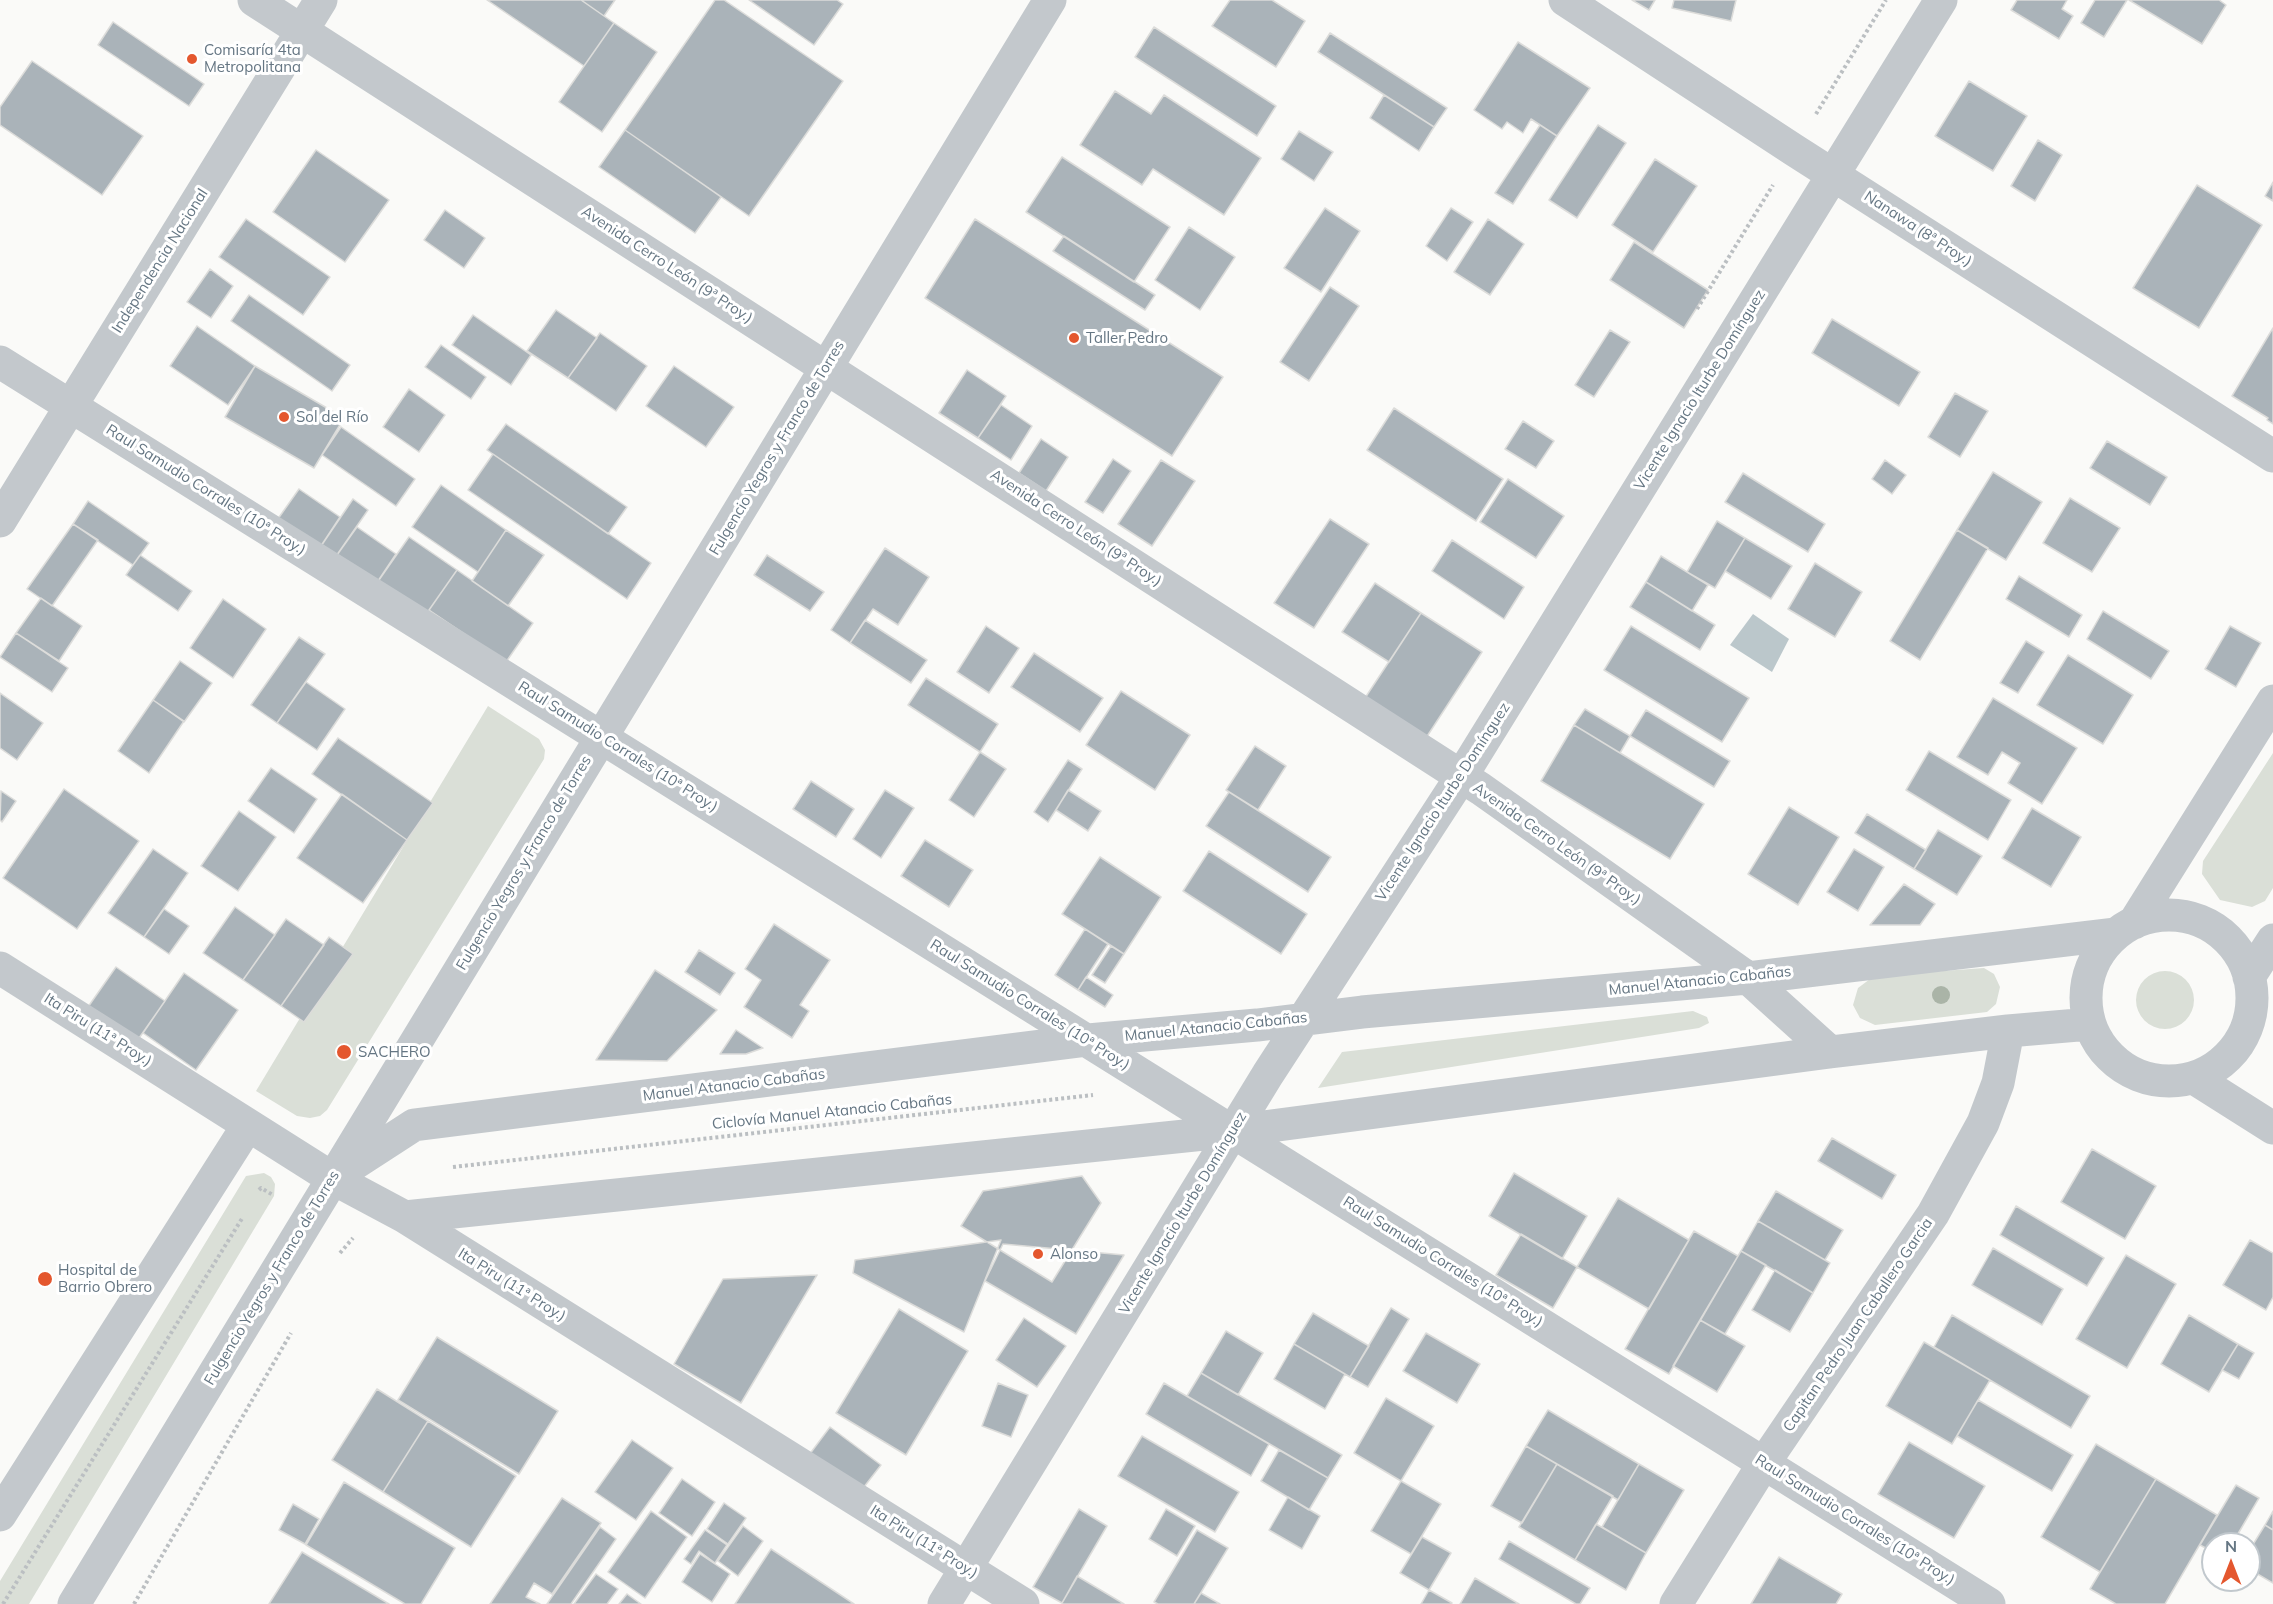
<!DOCTYPE html>
<meta charset="utf-8">
<style>
body{margin:0}
#map{position:relative;width:2273px;height:1604px;overflow:hidden;background:#fafaf8;font-family:Mulish,sans-serif}
canvas{display:block}
.north{position:absolute;left:2201px;top:1532px;width:60px;height:60px;box-sizing:border-box;background:#fff;border:2px solid #c1c8cd;border-radius:50%;rotate:0deg;font-size:16px;font-weight:700;line-height:24px;text-align:center;color:#657683}
.north::after{content:'';display:block;margin:auto;width:21px;height:27px;background:#e4572e;clip-path:polygon(50% 0,100% 100%,50% 72%,0 100%)}
</style>
<div id="map">
<canvas width="2273" height="1604"></canvas>
<div class="north">N</div>
</div>
<script>
const c = document.querySelector('canvas').getContext('2d');
c.lineJoin = 'round';
function paint(path, color) { c.fillStyle = color; c.fill(path, 'evenodd'); }
const poly = rows => new Path2D(rows.map(r => 'M' + r).join(''));
function stroke(path, color, width, dash) { c.strokeStyle = color; c.lineWidth = width; c.lineCap = dash ? 'butt' : 'round'; c.setLineDash(dash || []); c.stroke(path); }
function write(font, color, halo, rows, align = 'center') {
  c.font = font + ' Mulish,sans-serif'; c.lineWidth = 6; c.setLineDash([]); c.textBaseline = 'middle'; c.strokeStyle = halo; c.fillStyle = color; for (const [text, x, y, turn = 0] of rows) {
    c.save(); c.translate(x, y); c.rotate((+turn || 0) * Math.PI / 180); c.textAlign = isNaN(turn) ? turn : align; if (halo) c.strokeText(text, 0, 0); c.fillText(text, 0, 0); c.restore();
  }
}
const green = poly([
 [488,706,539,739,545,750,544,759,327,1110,320,1116,310,1118,297,1116,256,1091],
 [2273,753,2273,888,2265,901,2252,907,2220,900,2202,874,2203,861],
 [1984,968,1994,974,2000,987,1996,1004,1987,1012,1875,1025,1860,1018,1853,1005,1858,988,1874,976],
 '2136 1000a29 29 0 1 1 58 0a29 29 0 1 1-58 0Z',
 [1693,1011,1707,1017,1709,1023,1699,1028,1318,1088,1342,1052],
 [264,1173,271,1177,275,1184,274,1196,29,1604,0,1604,0,1581,246,1176]
]);
const water = poly([
 [1753,614,1789,639,1772,672,1730,645]
]);
const building = poly([
 [487,0,581,0,614,23,584,66,487,0],
 [581,0,615,0,604,16,581,0],
 [715,0,724,0,843,81,749,216,625,130,715,0],
 [749,0,837,0,843,4,814,45,749,0],
 [1230,0,1272,0,1305,21,1276,67,1212,26,1230,0],
 [1632,0,1655,0,1649,10,1632,0],
 [1674,0,1736,0,1731,21,1672,8,1674,0],
 [2017,0,2067,0,2062,9,2073,16,2059,39,2011,10,2017,0],
 [2095,0,2127,0,2104,37,2081,23,2095,0],
 [2129,0,2219,0,2226,5,2202,44,2129,0],
 [113,22,204,84,189,106,98,45,113,22],
 [614,23,657,52,602,132,559,102,614,23],
 [1154,27,1276,106,1257,136,1135,57,1154,27],
 [1330,33,1447,108,1434,127,1318,52,1330,33],
 [1518,42,1590,88,1557,136,1531,119,1523,133,1507,122,1502,129,1474,110,1518,42],
 [32,61,143,136,102,195,0,125,0,107,32,61],
 [1969,81,2027,116,1993,171,1935,136,1969,81],
 [1115,91,1151,114,1164,95,1261,158,1224,215,1153,169,1142,185,1080,145,1115,91],
 [1384,95,1434,127,1419,151,1370,118,1384,95],
 [1540,125,1557,136,1513,204,1495,193,1540,125],
 [1598,125,1626,143,1577,218,1549,200,1598,125],
 [625,130,721,197,695,233,599,167,625,130],
 [1299,131,1333,152,1314,181,1281,159,1299,131],
 [2038,140,2062,155,2035,201,2011,186,2038,140],
 [316,150,389,200,345,262,273,212,316,150],
 [1062,157,1170,227,1134,282,1026,212,1062,157],
 [1655,159,1697,186,1653,252,1612,225,1655,159],
 [2273,182,2273,201,2265,196,2273,182],
 [2197,185,2262,225,2199,328,2133,288,2197,185],
 [1325,208,1360,231,1321,292,1284,268,1325,208],
 [1451,208,1473,222,1447,261,1426,246,1451,208],
 [445,210,485,238,464,268,424,240,445,210],
 [246,219,330,277,303,315,219,257,246,219],
 [975,219,1223,377,1172,456,925,298,975,219],
 [1488,219,1524,244,1490,295,1454,272,1488,219],
 [1189,227,1235,257,1200,310,1155,280,1189,227],
 [1064,236,1155,295,1145,310,1053,251,1064,236],
 [1634,242,1708,290,1684,328,1610,280,1634,242],
 [210,269,233,286,211,318,187,302,210,269],
 [1330,287,1359,306,1309,381,1280,362,1330,287],
 [249,295,350,365,332,391,231,321,249,295],
 [556,310,597,338,568,378,527,351,556,310],
 [473,315,531,355,511,385,452,345,473,315],
 [1832,319,1920,372,1899,406,1812,353,1832,319],
 [197,326,255,366,228,405,170,366,197,326],
 [2273,328,2273,424,2267,420,2268,418,2232,396,2273,328],
 [1610,330,1630,342,1594,397,1575,385,1610,330],
 [600,333,647,366,616,411,568,378,600,333],
 [441,345,486,377,471,399,425,367,441,345],
 [255,366,344,418,314,468,225,417,255,366],
 [674,366,734,407,706,447,646,406,674,366],
 [967,370,1006,396,978,438,939,413,967,370],
 [409,389,445,415,419,452,383,427,409,389],
 [1955,393,1988,411,1960,457,1928,437,1955,393],
 [1001,405,1032,426,1011,460,978,438,1001,405],
 [1394,408,1503,479,1476,521,1367,450,1394,408],
 [1523,421,1554,441,1536,468,1505,449,1523,421],
 [506,424,627,507,608,534,487,450,506,424],
 [341,427,415,479,396,506,322,455,341,427],
 [1041,439,1068,457,1046,491,1019,473,1041,439],
 [2107,441,2167,477,2150,505,2090,468,2107,441],
 [493,454,651,563,627,599,468,490,493,454],
 [1113,459,1131,471,1103,513,1085,502,1113,459],
 [1161,460,1195,481,1152,546,1118,524,1161,460],
 [1885,460,1906,475,1892,494,1872,479,1885,460],
 [1993,472,2042,502,2006,560,1957,530,1993,472],
 [1743,473,1825,524,1808,552,1725,502,1743,473],
 [1508,479,1564,516,1536,558,1480,522,1508,479],
 [441,485,506,530,478,572,412,527,441,485],
 [299,489,340,517,317,552,275,523,299,489],
 [2070,498,2120,528,2092,572,2043,543,2070,498],
 [353,499,368,510,332,562,317,552,353,499],
 [88,501,149,543,133,565,73,524,88,501],
 [1330,519,1369,544,1314,628,1274,603,1330,519],
 [1717,521,1745,538,1715,588,1687,572,1717,521],
 [73,524,98,540,52,606,27,589,73,524],
 [357,527,396,554,372,590,332,562,357,527],
 [506,530,544,555,508,606,472,581,506,530],
 [1957,530,1988,548,1920,660,1890,641,1957,530],
 [409,537,457,570,420,623,372,590,409,537],
 [1745,538,1792,566,1771,599,1725,571,1745,538],
 [1452,540,1524,587,1504,619,1432,571,1452,540],
 [885,548,929,577,898,625,873,609,850,643,831,630,885,548],
 [140,555,192,591,178,611,126,575,140,555],
 [767,555,824,592,810,611,754,575,767,555],
 [1661,556,1708,585,1692,611,1646,582,1661,556],
 [1815,563,1862,592,1835,637,1788,609,1815,563],
 [457,570,533,623,506,662,429,610,457,570],
 [2019,576,2082,615,2069,637,2006,599,2019,576],
 [1646,582,1715,625,1700,650,1630,607,1646,582],
 [1375,583,1421,613,1389,662,1342,632,1375,583],
 [41,598,82,626,59,661,16,633,41,598],
 [223,599,266,629,233,678,190,648,223,599],
 [2103,611,2169,651,2151,679,2087,639,2103,611],
 [1421,613,1482,652,1424,741,1363,701,1421,613],
 [865,620,927,660,911,683,850,643,865,620],
 [986,626,1019,648,989,693,957,672,986,626],
 [1631,626,1749,698,1722,742,1604,670,1631,626],
 [2230,626,2261,643,2236,687,2205,669,2230,626],
 [16,633,68,668,52,692,0,657,16,633],
 [299,637,325,654,277,723,251,705,299,637],
 [2026,641,2044,652,2018,693,2000,683,2026,641],
 [1034,653,1103,698,1080,732,1011,687,1034,653],
 [2068,655,2133,695,2103,744,2037,705,2068,655],
 [180,661,212,683,184,722,153,700,180,661],
 [926,678,998,724,980,752,908,705,926,678],
 [306,682,345,709,317,750,277,723,306,682],
 [1121,691,1190,735,1155,790,1086,745,1121,691],
 [0,693,43,723,17,760,0,748,0,693],
 [1993,698,2077,748,2042,804,2008,783,2020,763,2002,752,1988,775,1957,757,1993,698],
 [153,700,184,721,149,773,118,751,153,700],
 [1585,709,1630,736,1620,753,1574,725,1585,709],
 [1646,710,1730,761,1714,787,1630,736,1646,710],
 [1574,725,1704,804,1670,859,1541,781,1574,725],
 [338,738,433,803,407,840,312,774,338,738],
 [1255,746,1286,766,1258,810,1226,790,1255,746],
 [1929,751,2011,800,1988,840,1906,790,1929,751],
 [980,752,1006,769,974,817,949,800,980,752],
 [1068,760,1082,769,1048,822,1034,812,1068,760],
 [271,768,317,799,294,833,248,801,271,768],
 [811,781,854,809,836,837,793,809,811,781],
 [64,789,139,841,77,929,3,878,64,789],
 [885,790,914,808,881,858,853,839,885,790],
 [1068,790,1101,811,1088,831,1056,810,1068,790],
 [1,791,16,801,2,822,0,820,1,791],
 [1229,792,1331,857,1308,892,1206,826,1229,792],
 [342,794,407,840,363,903,297,858,342,794],
 [1789,807,1839,837,1798,905,1748,874,1789,807],
 [2032,808,2081,837,2051,887,2002,858,2032,808],
 [239,811,276,837,238,891,201,866,239,811],
 [1867,814,1926,850,1914,869,1855,833,1867,814],
 [1938,830,1982,856,1957,895,1914,869,1938,830],
 [925,840,973,870,949,907,901,876,925,840],
 [153,849,188,873,144,937,108,913,153,849],
 [1854,849,1884,867,1858,911,1827,892,1854,849],
 [1209,851,1307,914,1281,954,1183,891,1209,851],
 [1100,857,1161,897,1124,954,1062,914,1100,857],
 [1904,884,1935,904,1920,925,1870,925,1904,884],
 [235,907,275,935,243,980,203,953,235,907],
 [164,909,189,926,169,954,144,937,164,909],
 [286,919,324,945,281,1006,243,980,286,919],
 [774,924,830,960,800,1005,809,1011,792,1038,744,1007,761,980,745,969,774,924],
 [1085,929,1108,944,1078,990,1055,975,1085,929],
 [329,937,353,954,304,1022,281,1006,329,937],
 [1111,946,1124,954,1105,983,1092,975,1111,946],
 [699,950,735,973,720,995,685,972,699,950],
 [116,967,165,1001,137,1041,88,1007,116,967],
 [655,970,717,1010,667,1061,596,1060,655,970],
 [184,973,238,1010,196,1070,143,1033,184,973],
 [1086,977,1113,995,1105,1007,1078,990,1086,977],
 [736,1030,763,1048,746,1054,720,1054,736,1030],
 [1832,1138,1896,1175,1882,1199,1818,1161,1832,1138],
 [2092,1149,2156,1186,2125,1239,2061,1202,2092,1149],
 [1514,1173,1587,1216,1562,1259,1489,1216,1514,1173],
 [1082,1176,1101,1203,1052,1282,961,1226,983,1191,1082,1176],
 [1776,1191,1843,1230,1825,1260,1758,1221,1776,1191],
 [1618,1198,1689,1240,1649,1309,1577,1267,1618,1198],
 [2016,1206,2104,1258,2087,1286,2000,1235,2016,1206],
 [1758,1221,1830,1263,1813,1293,1741,1251,1758,1221],
 [1694,1231,1738,1256,1669,1374,1625,1349,1694,1231],
 [1521,1234,1577,1267,1553,1308,1496,1275,1521,1234],
 [1001,1240,964,1332,853,1273,855,1260,1001,1240],
 [2250,1240,2273,1253,2273,1297,2266,1310,2223,1285,2250,1240],
 [1003,1244,1124,1255,1076,1334,985,1281,1003,1244],
 [1993,1248,2063,1289,2042,1325,1972,1285,1993,1248],
 [1741,1251,1766,1265,1725,1334,1700,1320,1741,1251],
 [2126,1255,2176,1284,2127,1368,2076,1339,2126,1255],
 [1775,1270,1813,1293,1790,1332,1752,1310,1775,1270],
 [817,1275,741,1403,674,1364,723,1279,817,1275],
 [1391,1308,1409,1319,1368,1387,1350,1377,1391,1308],
 [899,1309,968,1351,906,1455,836,1413,899,1309],
 [1313,1313,1369,1346,1350,1377,1294,1344,1313,1313],
 [1952,1315,2090,1396,2071,1428,1934,1347,1952,1315],
 [2189,1315,2238,1344,2209,1392,2161,1364,2189,1315],
 [1024,1318,1066,1346,1037,1387,996,1360,1024,1318],
 [1700,1320,1745,1346,1717,1392,1673,1366,1700,1320],
 [1226,1331,1263,1353,1238,1395,1201,1373,1226,1331],
 [1426,1333,1480,1364,1457,1403,1403,1371,1426,1333],
 [437,1337,558,1411,519,1474,398,1400,437,1337],
 [1924,1342,1990,1380,1952,1444,1886,1406,1924,1342],
 [1294,1344,1345,1374,1325,1409,1274,1379,1294,1344],
 [2238,1344,2254,1353,2239,1379,2222,1370,2238,1344],
 [1201,1373,1342,1455,1328,1478,1187,1396,1201,1373],
 [998,1383,1028,1395,1011,1437,982,1426,998,1383],
 [1164,1383,1269,1444,1251,1476,1146,1414,1164,1383],
 [377,1389,428,1421,383,1492,332,1460,377,1389],
 [1386,1398,1434,1426,1401,1481,1354,1453,1386,1398],
 [1978,1400,2073,1455,2052,1491,1957,1436,1978,1400],
 [1548,1410,1639,1464,1618,1500,1526,1446,1548,1410],
 [428,1421,516,1476,471,1547,383,1492,428,1421],
 [830,1427,881,1465,857,1496,806,1459,830,1427],
 [1142,1436,1239,1492,1215,1532,1118,1476,1142,1436],
 [632,1440,673,1468,636,1520,595,1492,632,1440],
 [1909,1442,1985,1486,1954,1538,1878,1494,1909,1442],
 [2096,1444,2156,1479,2100,1572,2041,1537,2096,1444],
 [1526,1446,1557,1464,1522,1523,1491,1506,1526,1446],
 [1279,1450,1328,1478,1309,1510,1261,1481,1279,1450],
 [1557,1464,1613,1496,1575,1560,1519,1527,1557,1464],
 [1639,1464,1684,1490,1646,1553,1602,1527,1639,1464],
 [682,1479,715,1502,692,1536,659,1513,682,1479],
 [2156,1479,2217,1515,2165,1604,2116,1604,2090,1589,2156,1479],
 [1401,1481,1441,1504,1411,1554,1371,1531,1401,1481],
 [344,1482,455,1548,421,1604,405,1604,306,1545,344,1482],
 [2236,1485,2259,1498,2232,1544,2213,1544,2213,1552,2200,1545,2236,1485],
 [1288,1497,1320,1516,1302,1549,1269,1530,1288,1497],
 [562,1498,601,1523,552,1594,534,1583,526,1597,540,1604,490,1604,562,1498],
 [724,1503,746,1518,728,1544,707,1529,724,1503],
 [293,1504,319,1519,305,1544,279,1530,293,1504],
 [1079,1509,1107,1526,1062,1603,1033,1587,1079,1509],
 [1166,1509,1195,1526,1177,1556,1149,1539,1166,1509],
 [651,1511,687,1537,645,1598,608,1572,651,1511],
 [2273,1511,2273,1530,2265,1525,2273,1511],
 [1596,1524,1646,1553,1626,1590,1575,1560,1596,1524],
 [2265,1525,2273,1530,2273,1583,2249,1569,2249,1551,2265,1525],
 [743,1526,763,1541,738,1576,718,1561,743,1526],
 [600,1527,616,1539,571,1604,547,1604,600,1527],
 [705,1530,727,1545,715,1563,699,1551,691,1564,684,1559,705,1530],
 [1197,1530,1228,1548,1194,1604,1158,1604,1154,1602,1197,1530],
 [1422,1537,1451,1553,1429,1590,1400,1573,1422,1537],
 [1509,1541,1590,1588,1580,1604,1576,1604,1499,1559,1509,1541],
 [771,1549,854,1604,735,1604,771,1549],
 [302,1552,389,1604,269,1604,302,1552],
 [700,1554,730,1574,712,1602,682,1582,700,1554],
 [1779,1557,1842,1594,1836,1604,1751,1604,1779,1557],
 [596,1574,618,1589,607,1604,574,1604,596,1574],
 [1077,1576,1124,1604,1063,1604,1062,1603,1077,1576],
 [1475,1578,1519,1604,1460,1604,1475,1578],
 [1429,1590,1452,1603,1451,1604,1421,1604,1429,1590],
 [1201,1593,1220,1604,1194,1604,1201,1593],
 [627,1594,641,1604,619,1604,627,1594]
]);
const path = poly([
 [1816,114,1886,0],
 [1697,309,1773,185],
 [453,1167,1093,1095],
 [259,1190,261,1188,273,1195],
 [340,1253,353,1238],
 [3,1604,243,1217],
 [134,1604,291,1333]
]);
const minor = poly([
 [254,0,1481,789,1748,978,1830,1052],
 [1565,0,1794,150,2273,456],
 [0,362,1989,1604],
 [0,521,321,0],
 '2086 998a83 83 0 1 1 166 0a83 83 0 1 1-166 0Z',
 [2134,923,2273,701],
 [0,968,332,1178,405,1217,1023,1604],
 [2249,977,2273,940],
 [2194,1078,2273,1128],
 [340,1173,414,1125,1088,1040,1257,1025,1362,1012,1748,978,2116,934],
 [405,1217,1233,1131,1830,1052,2008,1031,2090,1024],
 [0,1515,248,1125],
 [74,1604,1050,0],
 [944,1604,1268,1074,1461,777,1941,0],
 [1676,1604,1764,1463,1933,1214,1983,1123,1998,1083,2008,1031]
]);
const trees = [
 [1941,995]
];
const markers = [
 [192,59,6,"#e4572e"],
 [1074,338,6,"#e4572e"],
 [284,417,6,"#e4572e"],
 [344,1052,8,"#e4572e"],
 [1038,1254,6,"#e4572e"],
 [45,1279,8,"#e4572e"]
];
const poiNames = [
 ["Comisaría 4ta",204,50],
 ["Metropolitana",204,67],
 ["Taller Pedro",1086,338],
 ["Sol del Río",296,417],
 ["SACHERO",358,1052],
 ["Alonso",1050,1254],
 ["Hospital de",58,1270],
 ["Barrio Obrero",58,1287]
];
const streetNames = [
 ["Nanawa (8ª Proy.)",1918,229,33],
 ["Independencia Nacional",160,261,-58],
 ["Avenida Cerro León (9ª Proy.)",667,265,33],
 ["Vicente Ignacio Iturbe Domínguez",1700,390,-58],
 ["Fulgencio Yegros y Franco de Torres",777,448,-59],
 ["Raul Samudio Corrales (10ª Proy.)",206,490,32],
 ["Avenida Cerro León (9ª Proy.)",1076,528,33],
 ["Raul Samudio Corrales (10ª Proy.)",618,747,32],
 ["Vicente Ignacio Iturbe Domínguez",1443,802,-57],
 ["Avenida Cerro León (9ª Proy.)",1557,844,35],
 ["Fulgencio Yegros y Franco de Torres",524,863,-59],
 ["Manuel Atanacio Cabañas",1700,981,-6],
 ["Raul Samudio Corrales (10ª Proy.)",1030,1005,32],
 ["Manuel Atanacio Cabañas",1216,1027,-6],
 ["Ita Piru (11ª Proy.)",98,1030,32],
 ["Manuel Atanacio Cabañas",734,1085,-7],
 ["Ciclovía Manuel Atanacio Cabañas",832,1112,-6],
 ["Vicente Ignacio Iturbe Domínguez",1183,1213,-59],
 ["Raul Samudio Corrales (10ª Proy.)",1443,1262,32],
 ["Fulgencio Yegros y Franco de Torres",272,1278,-59],
 ["Ita Piru (11ª Proy.)",512,1285,32],
 ["Capitan Pedro Juan Caballero Garcia",1858,1325,-56],
 ["Raul Samudio Corrales (10ª Proy.)",1855,1520,32],
 ["Ita Piru (11ª Proy.)",924,1542,32]
];
paint(green, '#dadfd7');
paint(water, '#bbc7cb');
paint(building, '#aab3b9');
stroke(building, '#dcdcda', 1.5);
stroke(path, '#bbbfc2', 4, [3, 3]);
stroke(minor, '#c3c8cc', 33);
c.fillStyle = '#aab4a7';
for (const [x, y] of trees) { c.beginPath(); c.arc(x, y, 9, 0, 2 * Math.PI); c.fill(); }
for (const [x, y, r, color] of markers) { const dot = new Path2D(); dot.arc(x, y, r, 0, 2 * Math.PI); c.fillStyle = color; c.fill(dot); stroke(dot, '#fff', 2); }
write('15px', '#657683', '#fff', poiNames, 'left');
write('15px', '#657683', '#fff', streetNames);
</script>
